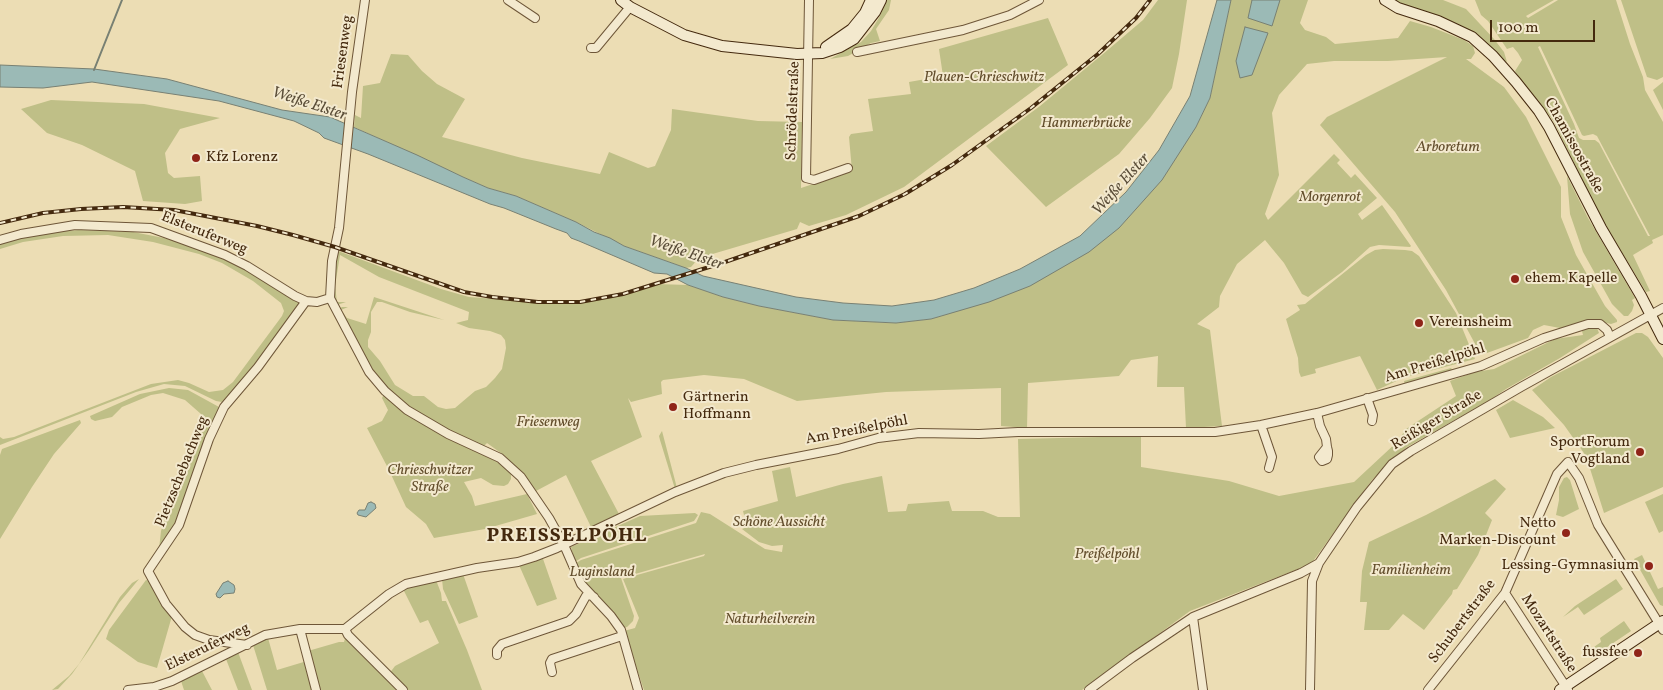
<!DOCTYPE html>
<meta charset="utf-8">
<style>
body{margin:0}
#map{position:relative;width:1663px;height:690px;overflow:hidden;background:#ecddb4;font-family:Vollkorn,serif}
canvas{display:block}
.scale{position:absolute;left:1490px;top:20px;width:105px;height:22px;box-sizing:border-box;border:2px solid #44290e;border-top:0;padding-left:6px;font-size:15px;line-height:18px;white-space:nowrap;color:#44290e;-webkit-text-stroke:4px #f3e9ce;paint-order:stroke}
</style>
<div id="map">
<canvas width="1663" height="690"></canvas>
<div class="scale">100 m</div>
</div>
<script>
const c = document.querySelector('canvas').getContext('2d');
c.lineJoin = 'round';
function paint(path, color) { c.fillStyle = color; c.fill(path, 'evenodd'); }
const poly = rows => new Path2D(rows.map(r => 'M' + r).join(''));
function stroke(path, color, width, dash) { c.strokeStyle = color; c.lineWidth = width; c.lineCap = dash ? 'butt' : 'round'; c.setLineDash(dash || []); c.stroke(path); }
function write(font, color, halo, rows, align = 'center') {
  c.font = font + ' Vollkorn,serif'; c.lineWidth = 4; c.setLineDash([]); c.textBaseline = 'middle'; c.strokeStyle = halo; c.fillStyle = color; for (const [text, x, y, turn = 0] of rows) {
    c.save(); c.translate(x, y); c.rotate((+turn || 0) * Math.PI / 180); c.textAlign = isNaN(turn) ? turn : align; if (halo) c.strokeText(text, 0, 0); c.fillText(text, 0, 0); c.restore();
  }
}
const green = poly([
 [886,0,891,0,889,10,876,29,880,41,871,43,848,56,830,59,861,42,871,31,880,16],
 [1158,0,1187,0,1179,54,1172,88,1150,118,1119,154,1046,207,986,146,1040,106,1103,54,1143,20],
 [1231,0,1308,0,1300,23,1305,30,1326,37,1335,44,1398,38,1410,21,1431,27,1464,40,1473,46,1475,53,1471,59,1466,59,1504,87,1526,117,1561,187,1561,217,1576,255,1605,306,1617,320,1617,322,1611,324,1594,320,1580,322,1561,330,1560,328,1544,325,1533,330,1528,338,1487,353,1480,353,1446,290,1395,212,1320,125,1327,117,1447,57,1388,61,1334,61,1307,64,1279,95,1272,113,1279,175,1265,214,1268,220,1334,154,1340,160,1337,163,1351,178,1355,174,1377,198,1358,214,1362,220,1382,205,1411,246,1410,247,1379,245,1370,247,1342,272,1308,297,1302,294,1284,263,1265,240,1237,264,1220,296,1219,307,1197,324,1210,330,1222,426,1186,428,1184,387,1157,387,1158,356,1131,360,1119,376,1028,383,1027,428,1001,426,1001,388,886,392,797,401,744,379,704,375,663,380,661,382,662,394,631,402,628,398,642,437,591,461,619,514,591,527,566,475,536,491,525,476,505,456,487,443,483,447,485,455,511,470,511,479,508,484,504,486,493,485,481,478,464,482,472,496,475,506,527,494,537,514,485,529,434,538,426,524,406,507,389,470,367,428,382,421,388,410,382,398,387,388,366,362,339,309,342,307,348,307,341,310,347,318,366,324,374,297,444,320,410,312,382,302,377,302,371,312,371,332,368,340,368,347,380,361,395,385,413,396,424,396,438,407,446,409,455,408,475,391,486,387,495,378,502,369,506,348,505,340,501,335,490,331,469,328,456,323,468,320,469,312,379,277,340,255,335,286,337,302,346,302,337,305,333,288,338,251,441,289,469,297,538,302,580,302,623,294,656,284,688,285,723,297,759,306,833,320,896,323,931,319,1030,286,1196,127,1210,98],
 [1394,0,1443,0,1466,9,1494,39,1504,52,1507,62,1502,59,1490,47],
 [1475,0,1554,0,1526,16,1528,18,1558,0,1616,0,1630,44,1643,77,1645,90,1663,122,1663,235,1652,240,1653,243,1633,255,1650,291,1646,292,1600,216,1554,122,1541,104,1517,75,1515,71,1522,60,1518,53,1513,47,1507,49,1488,21,1481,15],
 [1540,46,1582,135,1584,136,1593,134,1597,136,1650,236,1648,236,1599,143,1595,140,1583,140,1579,138,1574,124,1538,47],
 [1621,0,1663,0,1663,77,1657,80,1647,77],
 [1048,18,1068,65,904,187,846,215,809,226,800,222,797,229,699,258,691,267,686,268,624,246,576,222,516,196,488,188,463,177,354,127,355,115,361,118,363,86,380,83,391,54,408,55,422,71,437,84,465,99,442,137,522,158,600,174,609,152,648,168,655,166,671,130,672,109,758,121,802,122,801,188,852,171,849,137,851,134,873,131,868,99,911,94,909,82,943,76,939,49],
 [1663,82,1663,110,1653,90],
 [51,100,144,104,220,118,180,129,165,153,168,173,174,178,200,176,202,201,185,204,143,201,135,171,82,145,47,133,21,109],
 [1567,176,1588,218,1635,298,1632,300,1634,305,1632,311,1628,316,1624,316,1612,304,1583,252,1570,214],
 [79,230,133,232,164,238,216,254,246,269,301,302,300,306,246,377,226,400,222,402,216,401,185,386,164,384,136,392,0,445,0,437,3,439,14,437,151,384,178,380,189,383,209,392,223,390,233,382,282,316,284,311,281,303,253,281,222,263,199,254,153,242,108,235,63,236,23,242,0,249,0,242,43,233],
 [1383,249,1405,250,1412,251,1419,256,1456,313,1475,359,1403,378,1377,390,1360,356,1315,369,1316,373,1301,377,1299,372,1298,358,1286,319,1300,310,1297,305,1305,304,1366,255,1375,250],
 [1588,328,1597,328,1599,333,1560,358,1506,389,1490,400,1407,447,1372,480,1311,564,1190,611,1082,690,644,690,624,631,635,628,639,618,623,579,704,556,705,554,621,578,634,616,633,621,627,627,622,628,589,590,576,563,581,560,696,523,701,512,710,514,765,549,782,552,783,545,772,546,759,542,742,529,747,527,743,511,778,501,772,471,790,467,796,497,843,484,882,476,888,512,906,511,908,504,949,501,952,511,983,511,998,517,1020,517,1018,439,1141,436,1141,467,1229,481,1279,496,1354,482,1397,442,1406,429,1456,396,1450,381,1475,372,1494,369,1555,339,1583,335,1582,331],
 [1636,333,1642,333,1648,337,1663,358,1663,487,1604,513,1586,456,1564,425,1532,390,1551,377],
 [1451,368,1453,371,1405,385,1404,381],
 [169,388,188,390,219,407,220,410,182,511,174,528,159,549,161,531,167,513,182,484,203,427,201,414,185,400,163,393,151,395,122,407,112,417,95,421,91,419,90,416,140,394],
 [1513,400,1543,417,1555,428,1510,438,1496,410],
 [80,420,81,423,54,454,32,487,0,539,0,455,2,449],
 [662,431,677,488,675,489,660,440,659,436],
 [1567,477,1570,480,1579,509,1563,517,1556,515,1559,500,1559,487,1564,478],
 [1495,479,1506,489,1485,513,1492,520,1478,555,1457,589,1453,590,1452,594,1424,630,1403,614,1389,630,1364,630,1367,602,1360,602,1362,571,1369,542,1426,515],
 [1663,494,1663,531,1659,533,1645,502],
 [695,513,698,515,694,521,581,558,575,562,571,547,640,516],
 [1642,555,1658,589,1663,587,1663,606,1660,605,1634,559],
 [542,556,557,599,537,606,519,565],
 [463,574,478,617,459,624,443,589,442,579],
 [139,579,119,603,89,650,72,674,58,689,52,690,69,676,79,664,120,597,132,583],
 [1616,579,1623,589,1584,615,1578,607,1563,617,1575,606],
 [146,580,150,581,172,616,157,668,138,662,106,639,109,630],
 [436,580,441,593,442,601,446,601,467,650,482,690,405,690,389,674,395,666,439,643,428,620,420,623,403,589],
 [1624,621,1631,631,1591,658,1587,652,1601,642,1600,638],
 [346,635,401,690,319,690,308,651,339,642,344,642],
 [268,638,277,670,307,661,314,690,267,690,253,645],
 [238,652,252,690,238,690,226,659],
 [202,671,212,690,184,690,181,681]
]);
const water = poly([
 [1217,0,1231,0,1210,98,1196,127,1162,180,1119,228,1089,252,1030,286,989,302,931,319,896,323,833,320,759,306,723,297,688,285,667,274,654,273,579,241,571,238,567,233,556,229,504,208,490,204,368,154,324,138,319,133,294,121,219,101,92,82,43,88,0,87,0,65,94,69,167,79,282,110,330,117,417,155,463,177,488,188,516,196,576,222,594,232,610,238,624,246,686,268,703,276,796,297,843,303,892,306,934,300,974,288,1020,269,1080,236,1126,192,1159,150,1190,96,1217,0],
 [1252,0,1280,0,1272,26,1248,18,1252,0],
 [1245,27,1268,33,1252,75,1240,78,1236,61,1245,27],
 [371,502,375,504,376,508,366,517,358,515,357,513,359,510,365,510,368,503,371,502],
 [228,581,234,585,235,589,234,593,224,594,220,598,217,597,216,594,223,583,228,581]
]);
const stream = poly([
 [94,70,122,0]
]);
const street = poly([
 [365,0,352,92,339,228,332,261,330,298,369,372,385,391,407,410,448,434,500,458,521,477,549,518,564,545,581,584,611,616,621,630,638,690],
 [508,0,535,18],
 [809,0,806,178,814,180,848,168],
 [591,48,596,48,630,7],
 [857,52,963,30,1010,15,1039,0],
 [0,240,21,234,75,225,151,228,225,255,247,266,295,296,306,301,317,302,330,298],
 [1367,398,1373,415,1372,421],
 [1317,413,1320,426,1326,439,1327,447,1328,451,1328,455,1327,459,1322,461,1319,457,1327,447],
 [1261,425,1272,457,1269,468],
 [1505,593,1568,690],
 [1193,617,1203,690],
 [300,629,316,690],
 [345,629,348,635,403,690],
 [247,645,209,640,195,635,185,627,166,604,148,571,179,525,209,439,224,407,258,367,306,301],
 [497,655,497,650,502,644,569,621,576,614,586,596,590,595,594,597],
 [552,672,550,663,552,659,622,636],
 [128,690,154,687,172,681,265,635,300,629,345,629,389,594,406,584,477,568,518,562,534,557,557,548,675,492,724,473,756,465,838,449,878,438,919,433,979,434,1018,432,1215,432,1261,425,1317,413,1481,366,1544,338,1588,324,1600,324,1607,330,1610,337],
 [1089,690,1132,658,1193,617,1301,573,1319,563],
 [1310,690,1312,581,1319,563,1357,507,1392,464,1411,451,1521,387,1663,308],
 [1428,690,1505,593,1557,474,1568,462,1579,478,1598,525,1663,630]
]);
const secondary = poly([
 [621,0,630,7,684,35,722,46,797,54,822,53,840,47,854,39,875,12,881,0],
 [1385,0,1398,8,1438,21,1472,37,1493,56,1516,82,1539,111,1549,127,1601,228,1641,296,1663,339],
 [826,47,852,29,865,13,871,0],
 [1560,690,1663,621]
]);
const rail = poly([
 [0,223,43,213,81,209,123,207,174,210,257,226,293,235,335,247,464,292,492,297,538,302,580,302,623,294,722,263,859,216,905,194,952,165,1031,108,1098,54,1136,18,1150,0]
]);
const markers = [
 [196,158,5,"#8f2418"],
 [1515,279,5,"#8f2418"],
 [1419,323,5,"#8f2418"],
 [673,407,5,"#8f2418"],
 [1640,452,5,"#8f2418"],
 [1566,533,5,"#8f2418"],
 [1649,566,5,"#8f2418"],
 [1638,653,5,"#8f2418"]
];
const streetNames = [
 ["Friesenweg",344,52,-82],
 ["Schrödelstraße",794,111,-88],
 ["Chamissostraße",1573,146,61],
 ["Elsteruferweg",204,234,22],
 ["Am Preißelpöhl",1435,364,-17],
 ["Reißiger Straße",1437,421,-31],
 ["Am Preißelpöhl",857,431,-11],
 ["Pietzschebachweg",183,472,-68],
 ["Schubertstraße",1463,622,-53],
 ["Mozartstraße",1548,634,57],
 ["Elsteruferweg",208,648,-26]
];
const parkNames = [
 ["Plauen-Chrieschwitz",984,78],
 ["Hammerbrücke",1086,124],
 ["Arboretum",1448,148],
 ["Morgenrot",1330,198],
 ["Friesenweg",548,423],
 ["Chrieschwitzer",430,471],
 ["Straße",430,488],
 ["Schöne Aussicht",779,523],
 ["Preißelpöhl",1107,555],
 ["Familienheim",1411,571],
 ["Luginsland",602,573],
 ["Naturheilverein",770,620]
];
const poiNames = [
 ["Kfz Lorenz",206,158],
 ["ehem. Kapelle",1525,279],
 ["Vereinsheim",1429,323],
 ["Gärtnerin",683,398],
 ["Hoffmann",683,415],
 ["SportForum",1630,443,"right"],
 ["Vogtland",1630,460,"right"],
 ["Netto",1556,524,"right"],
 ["Marken-Discount",1556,541,"right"],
 ["Lessing-Gymnasium",1639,566,"right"],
 ["fussfee",1628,653,"right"]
];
const waterNames = [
 ["Weiße Elster",309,105,18],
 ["Weiße Elster",1122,185,-48],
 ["Weiße Elster",686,254,19]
];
const districtNames = [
 ["PREISSELPÖHL",567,537]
];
paint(green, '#bfbf87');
paint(water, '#9bbab6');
stroke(water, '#788073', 1);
stroke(stream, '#788073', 2);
stroke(street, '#6e5638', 10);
stroke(secondary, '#44290e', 12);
stroke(street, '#f3e9ce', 8);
stroke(secondary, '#f3e9ce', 10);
stroke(rail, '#44290e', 4);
stroke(rail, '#f3e9ce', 2, [5.5]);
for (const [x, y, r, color] of markers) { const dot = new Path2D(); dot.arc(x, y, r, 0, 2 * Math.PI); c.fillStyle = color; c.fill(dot); stroke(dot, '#f3e9ce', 2); }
write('15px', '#44290e', '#f3e9ce', streetNames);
write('italic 15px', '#634e2c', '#f3e9ce', parkNames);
write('15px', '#44290e', '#f3e9ce', poiNames, 'left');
write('italic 16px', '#5a4d38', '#f3e9ce', waterNames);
c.letterSpacing = '1px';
write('bold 20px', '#44290e', '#f3e9ce', districtNames);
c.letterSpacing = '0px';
</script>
